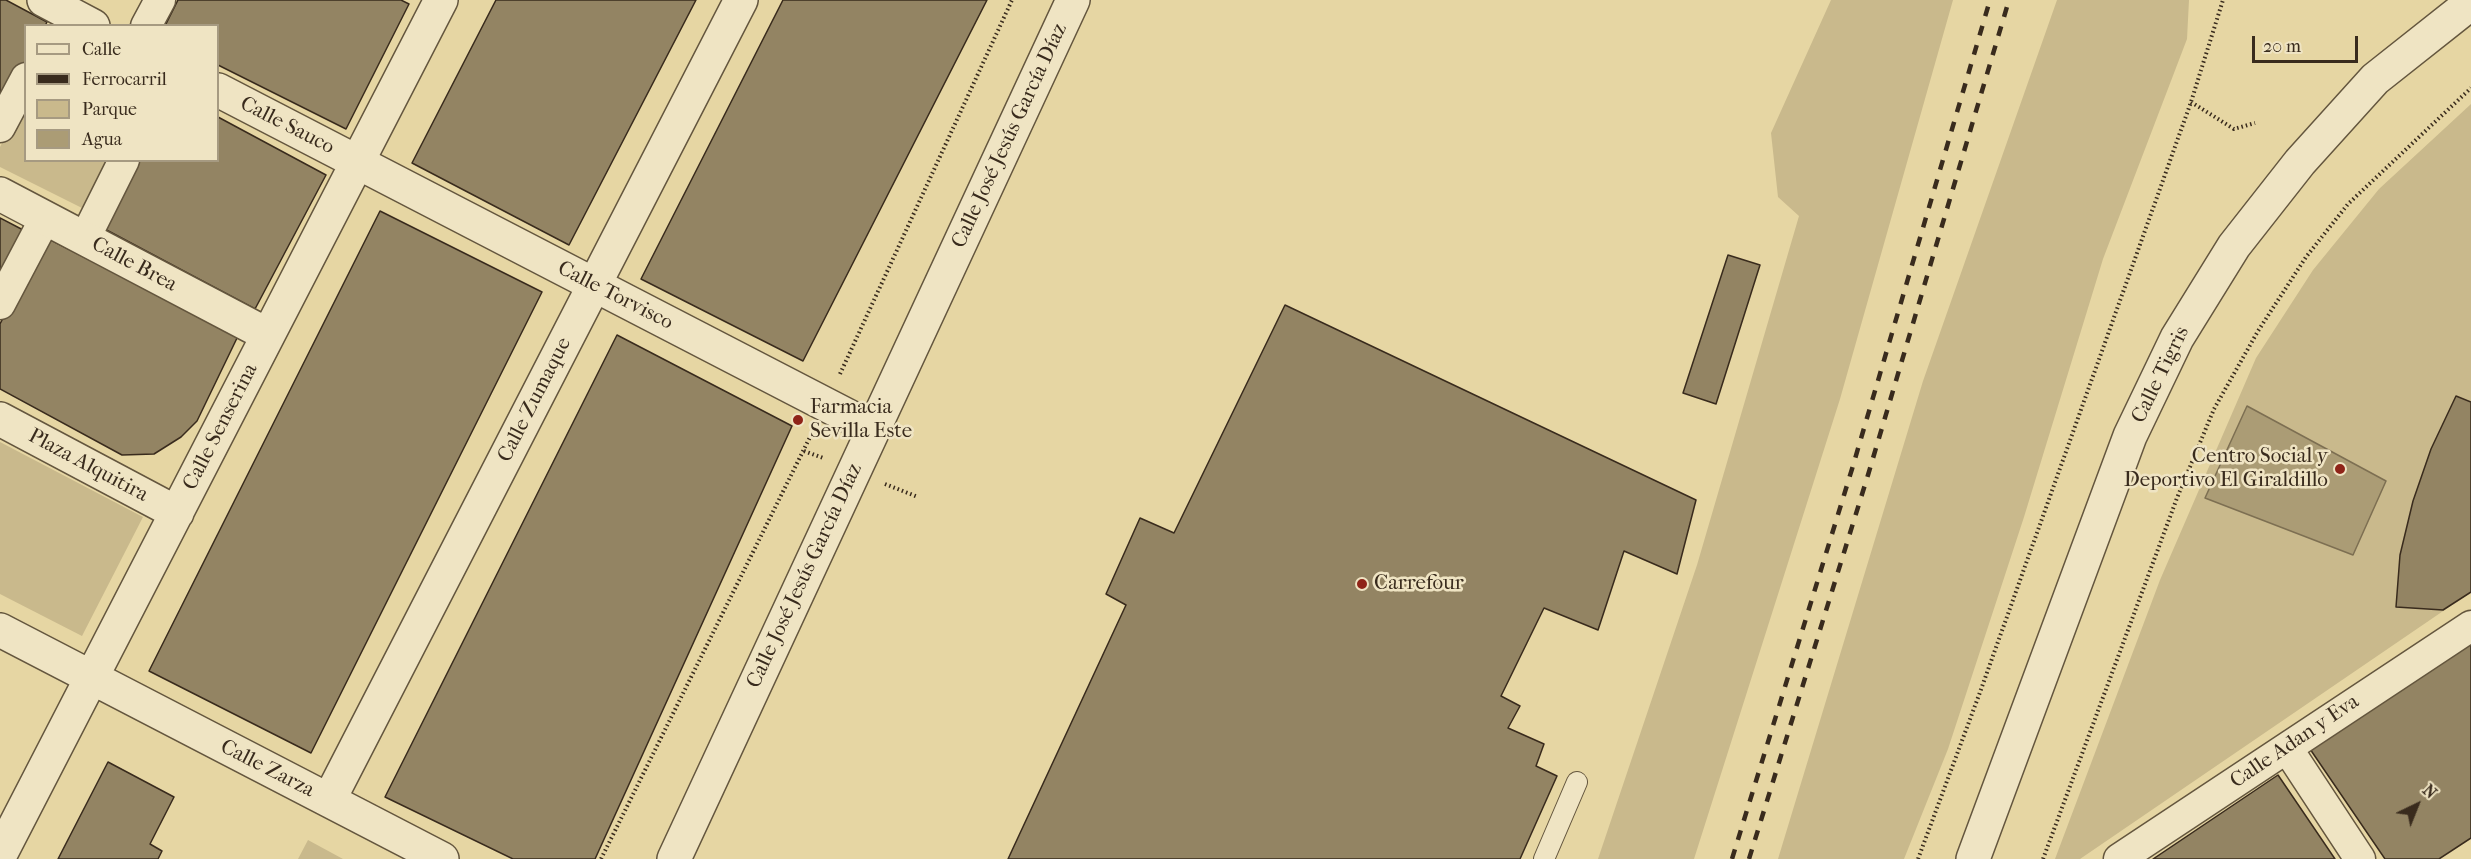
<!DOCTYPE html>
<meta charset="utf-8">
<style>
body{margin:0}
#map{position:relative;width:2471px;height:859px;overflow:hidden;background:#e6d6a3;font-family:"IM FELL French Canon",serif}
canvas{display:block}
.legend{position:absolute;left:24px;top:24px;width:195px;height:138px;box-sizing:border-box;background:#efe4c3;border:2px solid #a69a81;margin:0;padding:8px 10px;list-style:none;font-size:18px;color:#392b1d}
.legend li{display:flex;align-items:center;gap:12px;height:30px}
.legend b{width:30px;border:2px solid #a69a81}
.north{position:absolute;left:2387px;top:775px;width:60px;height:60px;-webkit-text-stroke:4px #efe4c3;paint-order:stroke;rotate:43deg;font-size:16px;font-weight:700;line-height:24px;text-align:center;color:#392b1d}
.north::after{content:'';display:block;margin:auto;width:21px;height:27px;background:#392b1d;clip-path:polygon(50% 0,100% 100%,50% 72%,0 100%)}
.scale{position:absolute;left:2252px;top:36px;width:106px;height:27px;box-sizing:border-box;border:3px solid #392b1d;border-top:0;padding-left:8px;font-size:18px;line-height:21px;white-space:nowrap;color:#392b1d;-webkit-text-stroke:4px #efe4c3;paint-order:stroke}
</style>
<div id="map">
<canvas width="2471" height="859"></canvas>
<ul class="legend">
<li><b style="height:8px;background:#efe4c3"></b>Calle</li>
<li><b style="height:8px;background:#392b1d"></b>Ferrocarril</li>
<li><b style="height:16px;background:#c9b98c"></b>Parque</li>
<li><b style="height:16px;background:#ab9c75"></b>Agua</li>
</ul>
<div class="north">N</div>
<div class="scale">20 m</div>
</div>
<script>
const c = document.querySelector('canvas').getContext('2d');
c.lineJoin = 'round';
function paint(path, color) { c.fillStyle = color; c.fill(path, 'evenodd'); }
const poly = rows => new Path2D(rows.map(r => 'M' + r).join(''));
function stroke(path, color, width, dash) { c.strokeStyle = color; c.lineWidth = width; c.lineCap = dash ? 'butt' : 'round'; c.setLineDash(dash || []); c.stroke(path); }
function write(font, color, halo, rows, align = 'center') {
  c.font = font + ' "IM FELL French Canon",serif'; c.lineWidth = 5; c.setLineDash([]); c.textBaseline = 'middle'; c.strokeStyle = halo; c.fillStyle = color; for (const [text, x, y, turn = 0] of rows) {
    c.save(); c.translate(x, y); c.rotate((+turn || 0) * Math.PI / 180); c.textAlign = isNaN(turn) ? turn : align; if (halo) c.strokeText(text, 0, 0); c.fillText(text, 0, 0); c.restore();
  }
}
const green = poly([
 [1831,0,1953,0,1840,399,1694,859,1598,859,1697,565,1799,216,1778,197,1771,133],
 [2057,0,2189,0,2187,39,2103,259,2024,517,1948,749,1904,859,1778,859,1923,381],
 [25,96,26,160,116,161,90,212,0,167,0,147],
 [2471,104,2471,592,2080,859,2055,859,2160,580,2256,358,2313,270,2379,189],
 [0,442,143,517,82,636,0,594],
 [308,840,343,859,298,859]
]);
const water = poly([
 [2247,406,2386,481,2353,555,2205,498,2247,406]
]);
const building = poly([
 [0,0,6,0,47,22,45,26,26,26,26,62,0,111,0,0],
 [178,0,401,0,409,4,346,129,218,65,218,26,165,26,178,0],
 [496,0,696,0,569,245,412,163,496,0],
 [783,0,987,0,803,361,641,279,783,0],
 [218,117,326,175,255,309,99,226,134,160,218,160,218,117],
 [380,211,542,292,311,753,149,671,380,211],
 [0,218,27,232,0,283,0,218],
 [45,237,238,336,197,421,181,437,154,454,122,455,0,389,0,324,45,237],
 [1728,255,1760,265,1716,404,1683,393,1728,255],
 [1285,305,1696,500,1677,574,1624,551,1598,630,1544,608,1501,696,1520,706,1508,728,1544,744,1536,766,1557,776,1520,859,1008,859,1126,605,1106,594,1140,518,1174,533,1285,305],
 [617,335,792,426,595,859,513,859,385,797,617,335],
 [2456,396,2471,402,2471,592,2443,610,2396,607,2400,555,2413,501,2431,449,2456,396],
 [2471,641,2471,838,2439,859,2385,859,2310,749,2471,641],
 [108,762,174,797,150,844,162,851,158,859,58,859,108,762],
 [2278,775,2335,859,2153,859,2278,775]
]);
const path = poly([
 [2191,102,2234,129,2255,123],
 [840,374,1012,0],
 [804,451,823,458],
 [885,484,918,497],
 [601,859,811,435],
 [1918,859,1979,695,2191,102,2223,0],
 [2043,859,2177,498,2214,409,2258,331,2306,257,2348,204,2471,88]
]);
const service = poly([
 [1544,859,1577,782]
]);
const pedestrian = poly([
 [146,26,160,0],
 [0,127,26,78],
 [92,224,124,160],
 [0,304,39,230],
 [2287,748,2360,859],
 [2119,859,2471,626]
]);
const minor = poly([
 [44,0,93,26],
 [218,90,873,429],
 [0,194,268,335],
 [0,419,177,513],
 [0,630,442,859],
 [329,800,741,0],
 [0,855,441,0],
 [1973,859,2130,436,2177,338,2234,246,2300,162,2375,79,2471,3]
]);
const tertiary = poly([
 [674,859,1073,0]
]);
const rail = poly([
 [1732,859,1852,469,1990,0],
 [1749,859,1868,475,2009,0]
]);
const markers = [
 [798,420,6,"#8f2418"],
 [2340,469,6,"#8f2418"],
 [1362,584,6,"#8f2418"]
];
const streetNames = [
 ["Calle Sauco",287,126,27],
 ["Calle José Jesús García Díaz",1010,136,-65],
 ["Calle Brea",134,265,28],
 ["Calle Torvisco",615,296,27],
 ["Calle Tigris",2161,375,-64],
 ["Calle Zumaque",535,400,-63],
 ["Calle Senserina",221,427,-63],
 ["Plaza Alquitira",88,466,28],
 ["Calle José Jesús García Díaz",805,576,-65],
 ["Calle Adan y Eva",2295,742,-34],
 ["Calle Zarza",267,769,27]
];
const poiNames = [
 ["Farmacia",810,408],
 ["Sevilla Este",810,432],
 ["Centro Social y",2328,457,"right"],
 ["Deportivo El Giraldillo",2328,481,"right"],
 ["Carrefour",1374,584]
];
paint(green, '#c9b98c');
paint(water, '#ab9c75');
stroke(water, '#7d6f52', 1.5);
paint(building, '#938463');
stroke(building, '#392b1d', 1.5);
stroke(service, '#64563e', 22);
stroke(pedestrian, '#64563e', 33);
stroke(minor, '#64563e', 36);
stroke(tertiary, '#64563e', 36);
stroke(path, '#392b1d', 4, [1.5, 3]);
stroke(service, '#efe4c3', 20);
stroke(pedestrian, '#efe4c3', 30);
stroke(minor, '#efe4c3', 33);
stroke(tertiary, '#efe4c3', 33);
stroke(rail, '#392b1d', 4.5, [10, 10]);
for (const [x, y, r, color] of markers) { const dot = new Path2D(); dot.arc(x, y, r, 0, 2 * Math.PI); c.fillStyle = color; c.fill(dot); stroke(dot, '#efe4c3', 2); }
write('21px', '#392b1d', '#efe4c3', streetNames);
write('21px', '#392b1d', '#efe4c3', poiNames, 'left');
</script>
